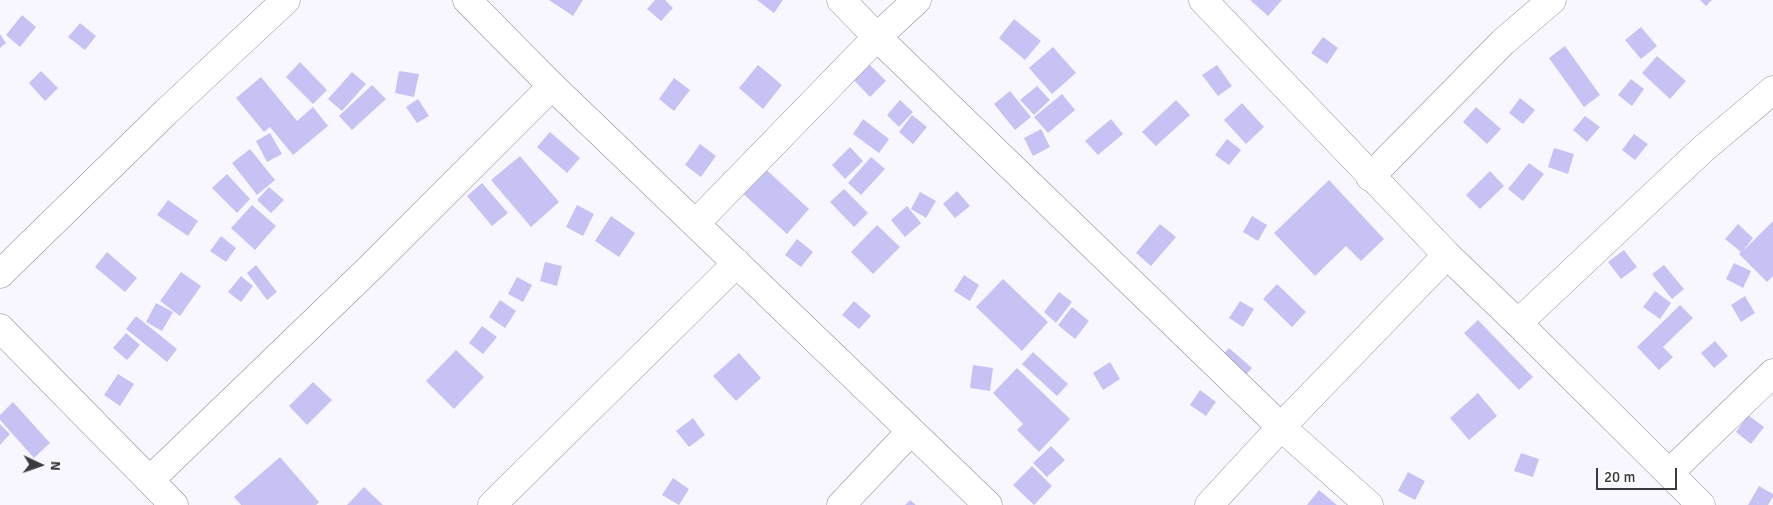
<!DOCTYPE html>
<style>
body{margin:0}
#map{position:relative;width:1773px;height:505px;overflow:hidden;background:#f8f7ff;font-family:Signika,sans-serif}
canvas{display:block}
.north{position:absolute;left:15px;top:440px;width:50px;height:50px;-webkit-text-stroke:4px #fff;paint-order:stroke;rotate:93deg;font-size:14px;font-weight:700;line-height:20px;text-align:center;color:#3a3a3f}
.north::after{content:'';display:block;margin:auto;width:18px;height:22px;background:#3a3a3f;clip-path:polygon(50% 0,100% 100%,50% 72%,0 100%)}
.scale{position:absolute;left:1596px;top:468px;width:81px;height:22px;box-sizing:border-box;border:2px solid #3a3a3f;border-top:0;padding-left:6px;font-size:15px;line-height:18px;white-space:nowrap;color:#3a3a3f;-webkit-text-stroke:4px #fff;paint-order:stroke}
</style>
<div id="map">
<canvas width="1773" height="505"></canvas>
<div class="north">N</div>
<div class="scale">20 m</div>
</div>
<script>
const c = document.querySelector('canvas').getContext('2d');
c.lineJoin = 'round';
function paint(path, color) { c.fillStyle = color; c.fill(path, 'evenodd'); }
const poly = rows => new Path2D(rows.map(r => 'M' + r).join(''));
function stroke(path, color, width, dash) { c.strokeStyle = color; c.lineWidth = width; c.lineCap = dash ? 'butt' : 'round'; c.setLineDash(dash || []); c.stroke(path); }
const building = poly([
 [549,0,583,0,573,16],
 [655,0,665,0,673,8,661,21,647,9],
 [757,0,783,0,774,13],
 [1250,0,1282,0,1268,16],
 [1700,0,1712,0,1706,6],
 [22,15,36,27,20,47,6,35],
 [1014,19,1041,41,1025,60,999,38],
 [80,23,96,36,85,50,68,37],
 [1641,27,1657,46,1641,59,1625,40],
 [0,34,6,43,0,48],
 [1323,37,1338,48,1327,64,1311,53],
 [1565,46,1600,95,1584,107,1549,58],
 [1053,47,1076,73,1052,94,1029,68],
 [1657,56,1686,81,1670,99,1642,73],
 [863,58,886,81,870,97,847,73],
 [300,62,327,90,313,104,286,77],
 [758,65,782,85,763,109,739,88],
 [1217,65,1232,86,1218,96,1202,75],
 [41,71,58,88,45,101,29,83],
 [399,71,419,74,414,97,395,93],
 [352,72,366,84,342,111,328,99],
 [261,77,297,121,313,107,328,126,293,155,270,127,264,132,236,98],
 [674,78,690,90,674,111,659,99],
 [1631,79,1644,89,1632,106,1618,95],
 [372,85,386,99,352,130,339,116],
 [1037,86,1050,100,1034,115,1020,100],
 [1010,91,1031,117,1015,130,994,104],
 [1062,94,1075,110,1048,133,1034,117],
 [1520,98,1535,110,1523,124,1509,113],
 [418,99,429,116,417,123,406,107],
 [900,100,913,112,899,127,887,115],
 [1176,100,1190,115,1156,146,1142,132],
 [1242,103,1264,127,1246,144,1224,120],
 [1476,107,1501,129,1487,144,1463,122],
 [912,115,927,127,913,144,899,132],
 [1585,116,1600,127,1587,142,1573,130],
 [863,119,889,139,879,153,853,134],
 [1111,119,1123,134,1098,155,1085,141],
 [1041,129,1050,147,1033,156,1024,138],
 [550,132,580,158,567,173,537,147],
 [270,133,282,154,267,162,256,141],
 [1634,134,1648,144,1635,160,1622,150],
 [1227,139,1241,150,1229,165,1215,155],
 [700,144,716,156,701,177,685,165],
 [850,147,863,161,845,179,832,165],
 [1554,148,1574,154,1568,174,1548,167],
 [250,149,275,180,257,195,232,163],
 [520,156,559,202,531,227,491,180],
 [871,157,885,169,861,195,848,183],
 [1529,163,1544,174,1523,201,1508,189],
 [760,164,809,209,787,234,738,189],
 [1490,171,1504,186,1480,209,1466,195],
 [227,174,250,199,237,213,212,188],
 [1329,180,1384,239,1361,261,1346,246,1315,276,1274,233],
 [482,183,508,213,492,226,467,196],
 [269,187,284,200,271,213,257,200],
 [844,189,868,213,854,227,830,202],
 [957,191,970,206,955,218,943,204],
 [920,192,936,201,926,218,911,209],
 [168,200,198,221,188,236,157,215],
 [252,205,276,226,255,250,231,228],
 [577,205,594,214,583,236,566,227],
 [907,206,921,223,905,237,891,220],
 [611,216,635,233,619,257,595,241],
 [1252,216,1267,225,1258,241,1243,232],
 [1773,221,1773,276,1767,282,1739,254,1741,252,1725,239,1738,224,1753,238,1743,251],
 [1160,224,1176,237,1151,266,1136,253],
 [877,225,900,247,873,274,851,252],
 [221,236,236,248,226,262,210,251],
 [797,239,813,252,801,267,785,255],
 [1624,250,1637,267,1621,279,1608,262],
 [107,252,137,278,125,292,95,267],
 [545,262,562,266,557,286,540,281],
 [1734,263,1751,271,1743,288,1726,279],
 [256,265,277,292,267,300,247,273],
 [1664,265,1684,289,1672,299,1652,274],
 [181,272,201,286,180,316,160,301],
 [964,275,979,285,970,301,954,291],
 [241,276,253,286,241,302,228,292],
 [517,277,532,285,523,302,508,294],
 [1003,279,1048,322,1022,351,976,307],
 [1277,284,1306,312,1292,327,1263,299],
 [1655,291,1671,303,1660,319,1643,307],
 [1059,292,1072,302,1056,323,1044,312],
 [1745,296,1755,313,1741,322,1731,305],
 [500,300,516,311,505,328,489,317],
 [854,301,871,316,859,329,842,315],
 [1240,301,1254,309,1243,327,1229,318],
 [156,303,173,312,162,331,146,322],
 [1680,305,1693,318,1663,347,1673,357,1659,370,1637,347],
 [1072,307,1089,321,1075,339,1058,325],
 [136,316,177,349,167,362,126,329],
 [1478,320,1533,377,1519,390,1464,333],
 [482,326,497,337,483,354,469,343],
 [126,333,140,345,127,360,113,348],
 [1715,341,1728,356,1714,368,1701,353],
 [1229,348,1252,368,1238,384,1215,363],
 [456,350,484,377,454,409,426,381],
 [1033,352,1068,384,1057,396,1022,364],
 [739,353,761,378,736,401,713,376],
 [1110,362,1120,379,1103,390,1093,373],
 [973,365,993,368,990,391,970,388],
 [1017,368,1070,419,1039,452,1017,430,1023,424,993,393],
 [118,374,134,384,120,406,104,395],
 [313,382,332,400,307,425,289,406],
 [1200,390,1216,402,1206,416,1190,405],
 [1478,393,1497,416,1469,440,1450,418],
 [13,402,50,443,34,458,0,420,0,415],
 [1748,415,1764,427,1751,444,1736,432],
 [693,418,705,435,689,447,676,431],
 [0,424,10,434,0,445],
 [1051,446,1065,460,1047,477,1033,463],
 [1521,453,1539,459,1533,477,1514,471],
 [280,457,319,502,316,505,241,505,234,497],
 [1032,466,1052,486,1034,505,1013,485],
 [1408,472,1425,481,1415,500,1398,491],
 [673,478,689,489,679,505,662,495],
 [1759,486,1773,494,1773,497,1768,505,1748,505],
 [364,487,383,505,347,505],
 [1319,490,1337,505,1307,505],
 [910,500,916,505,905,505]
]);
const minor = poly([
 [467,0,552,86,988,505],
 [841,0,877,37,1281,427,1369,505],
 [1370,177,1503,42,1552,0],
 [696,223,877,37,917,0],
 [0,274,166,112,286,0],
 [1518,323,1703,149,1773,90],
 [0,328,174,505],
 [1669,473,1773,373],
 [150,480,373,265,552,86],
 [492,505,737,263],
 [841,505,911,431],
 [1209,505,1281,427,1447,255]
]);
const tertiary = poly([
 [1203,0,1447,255,1518,323,1701,505]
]);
paint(building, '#c7c2f4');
stroke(minor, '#8f8e99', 29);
stroke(tertiary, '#8f8e99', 29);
stroke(minor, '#fff', 28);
stroke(tertiary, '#fff', 28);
</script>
